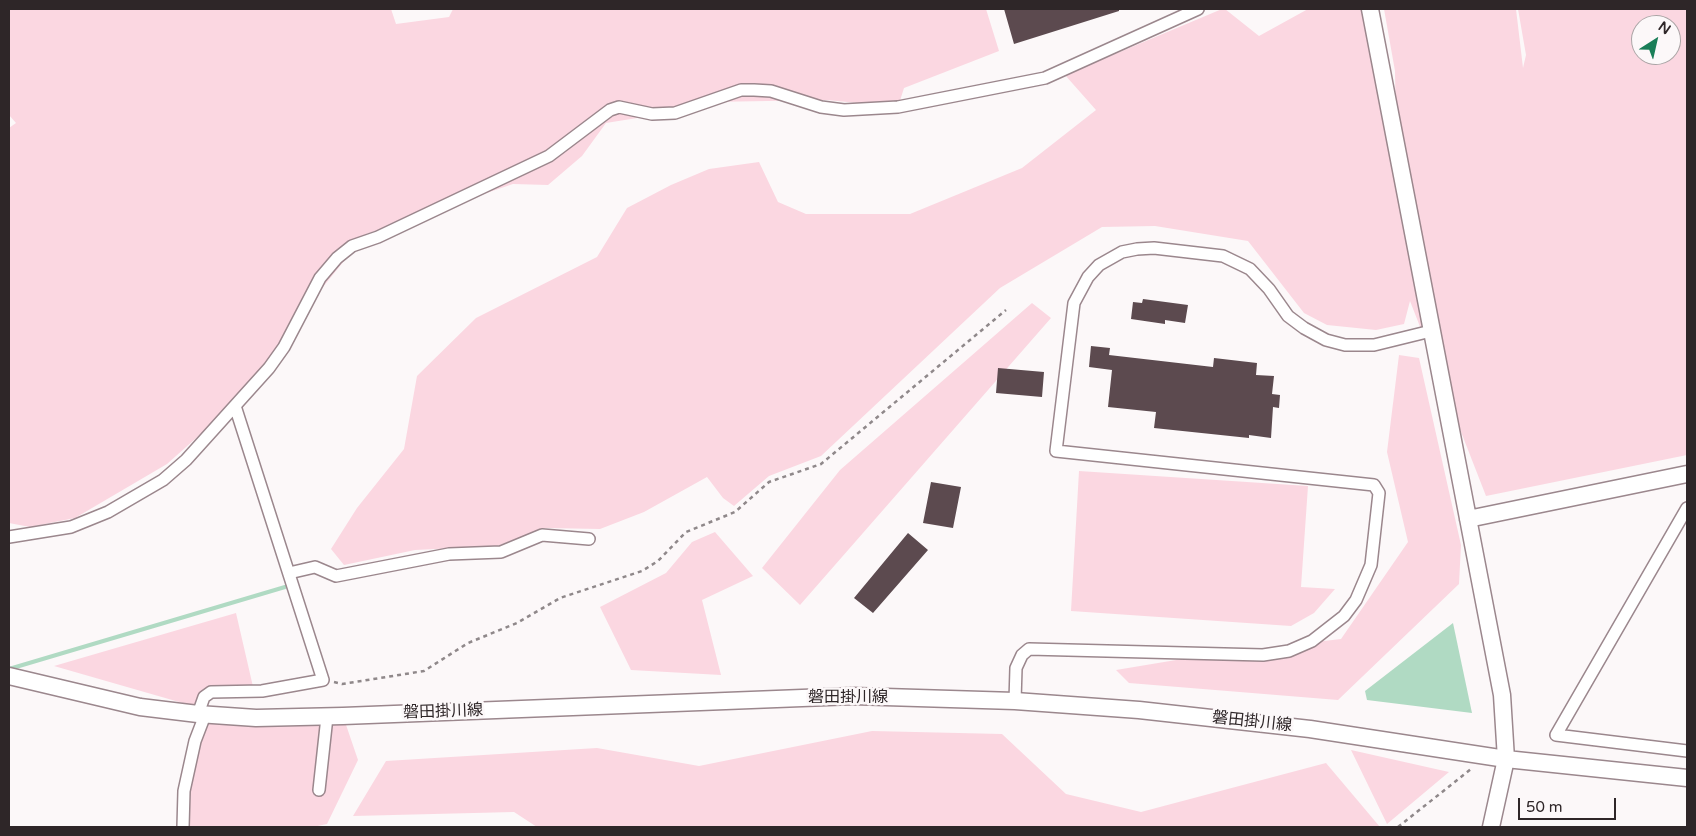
<!DOCTYPE html>
<meta charset="utf-8">
<style>
body{margin:0}
#map{position:relative;width:1696px;height:836px;overflow:hidden;background:#fcf8f9;font-family:"Varela Round",sans-serif}
canvas{display:block}
.frame{position:absolute;inset:0;border:10px solid #2e2628;pointer-events:none}
.north{position:absolute;left:1631px;top:15px;width:50px;height:50px;box-sizing:border-box;background:#fcf8f9;border:1px solid #aaa4a5;border-radius:50%;rotate:35deg;font-size:14px;font-weight:700;line-height:20px;text-align:center;color:#2e2628}
.north::after{content:'';display:block;margin:auto;width:18px;height:22px;background:#1a7e58;clip-path:polygon(50% 0,100% 100%,50% 72%,0 100%)}
.scale{position:absolute;left:1518px;top:798px;width:98px;height:22px;box-sizing:border-box;border:2px solid #2e2628;border-top:0;padding-left:6px;font-size:15px;line-height:18px;white-space:nowrap;color:#2e2628;-webkit-text-stroke:4px #fcf8f9;paint-order:stroke}
</style>
<div id="map">
<canvas width="1696" height="836"></canvas>
<div class="frame"></div>
<div class="north">N</div>
<div class="scale">50 m</div>
</div>
<script>
const c = document.querySelector('canvas').getContext('2d');
c.lineJoin = 'round';
function paint(path, color) { c.fillStyle = color; c.fill(path, 'evenodd'); }
const poly = rows => new Path2D(rows.map(r => 'M' + r).join(''));
function stroke(path, color, width, dash) { c.strokeStyle = color; c.lineWidth = width; c.lineCap = dash ? 'butt' : 'round'; c.setLineDash(dash || []); c.stroke(path); }
function write(font, color, halo, rows, align = 'center') {
  c.font = font + ' "Varela Round","Noto Sans JP",sans-serif'; c.lineWidth = 5; c.setLineDash([]); c.textBaseline = 'middle'; c.strokeStyle = halo; c.fillStyle = color; for (const [text, x, y, turn = 0] of rows) {
    c.save(); c.translate(x, y); c.rotate((+turn || 0) * Math.PI / 180); c.textAlign = isNaN(turn) ? turn : align; if (halo) c.strokeText(text, 0, 0); c.fillText(text, 0, 0); c.restore();
  }
}
const green = poly([
 [9,9,391,9,396,24,449,17,453,9,986,9,999,51,904,88,898,107,827,100,709,102,687,110,606,123,582,156,548,185,513,184,366,234,301,314,249,391,167,464,75,518,30,527,9,523,9,128,16,123,9,115],
 [1222,9,1225,9,1259,36,1308,9,1369,9,1396,135,1395,71,1384,9,1516,9,1523,68,1526,55,1518,9,1687,9,1687,455,1486,496,1410,301,1404,324,1376,330,1327,325,1304,313,1248,241,1155,226,1102,227,1000,288,821,456,769,476,734,506,723,498,707,477,644,512,600,529,545,528,497,546,415,550,344,565,331,549,357,508,404,449,417,376,476,318,597,257,627,208,671,185,709,169,759,162,778,202,806,214,910,214,1022,168,1096,110,1065,75],
 [1641,25,1671,25,1671,55,1641,55],
 [1032,303,1051,318,800,605,762,568,840,470],
 [1399,355,1419,358,1461,545,1459,584,1338,700,1129,683,1116,670,1212,654,1341,639,1408,542,1387,452],
 [1079,471,1308,486,1301,587,1335,589,1314,613,1291,626,1071,611],
 [715,532,753,576,702,600,721,675,631,670,600,607,666,573,692,542],
 [236,613,254,691,211,692,200,708,54,666],
 [205,715,343,716,358,760,327,824,313,827,187,827,184,791],
 [872,731,1002,734,1066,794,1141,812,1326,763,1380,827,537,827,514,812,353,816,386,761,597,748,699,766],
 [1351,750,1449,772,1387,824]
]);
const water = poly([
 [1453,623,1472,713,1367,700,1365,691]
]);
const stream = poly([
 [9,669,285,587]
]);
const building = poly([
 [1004,9,1119,9,1119,11,1014,44],
 [1143,299,1188,305,1185,323,1165,320,1165,324,1131,319,1133,302,1142,303],
 [1091,346,1110,348,1109,355,1213,367,1214,358,1257,363,1256,375,1274,376,1272,394,1280,395,1279,408,1273,407,1271,438,1249,435,1249,438,1154,428,1156,412,1108,407,1112,370,1089,367],
 [998,368,1044,372,1042,397,996,393],
 [931,482,961,487,953,528,923,523],
 [908,533,928,550,873,613,854,598]
]);
const path = poly([
 [334,682,342,684,424,671,468,643,517,623,560,598,642,571,658,561,686,532,735,512,769,482,821,464,1006,310],
 [1398,827,1471,769]
]);
const street = poly([
 [1687,508,1556,735,1687,751],
 [9,537,71,527,108,512,163,480,186,460,269,368,284,347,320,278,337,258,352,246,378,237,549,156,610,110,619,107,652,114,675,113,741,90,754,90,771,91,821,107,844,110,898,107,1045,78,1198,9],
 [289,573,315,567,336,576,449,554,501,552,542,535,589,539],
 [1015,701,1016,668,1022,655,1029,649,1263,655,1289,651,1312,641,1344,616,1356,600,1371,565,1379,493,1374,485,1056,451,1074,303,1088,277,1099,265,1122,252,1137,249,1154,248,1223,256,1250,269,1269,289,1288,316,1304,328,1326,340,1345,345,1374,345,1431,331],
 [198,714,204,697,211,692,262,691,323,680,235,406],
 [319,790,327,717],
 [183,827,184,791,195,741,205,715]
]);
const secondary = poly([
 [1370,9,1502,695,1506,759,1491,827],
 [1468,519,1687,474],
 [9,676,140,707,198,714,256,718,343,716,853,696,1015,701,1139,710,1310,729,1506,759,1687,778]
]);
const streetNames = [
 ["磐田掛川線",848,698],
 ["磐田掛川線",443,712,-2],
 ["磐田掛川線",1252,722,6]
];
paint(green, '#fbd7e1');
paint(water, '#b0dac3');
stroke(stream, '#b0dac3', 4);
paint(building, '#5c4a4f');
stroke(street, '#9b878d', 14);
stroke(secondary, '#9b878d', 19);
stroke(path, '#8f888a', 2.5, [4, 4]);
stroke(street, '#fff', 11);
stroke(secondary, '#fff', 16);
write('16px', '#2e2628', '#fcf8f9', streetNames);
</script>
